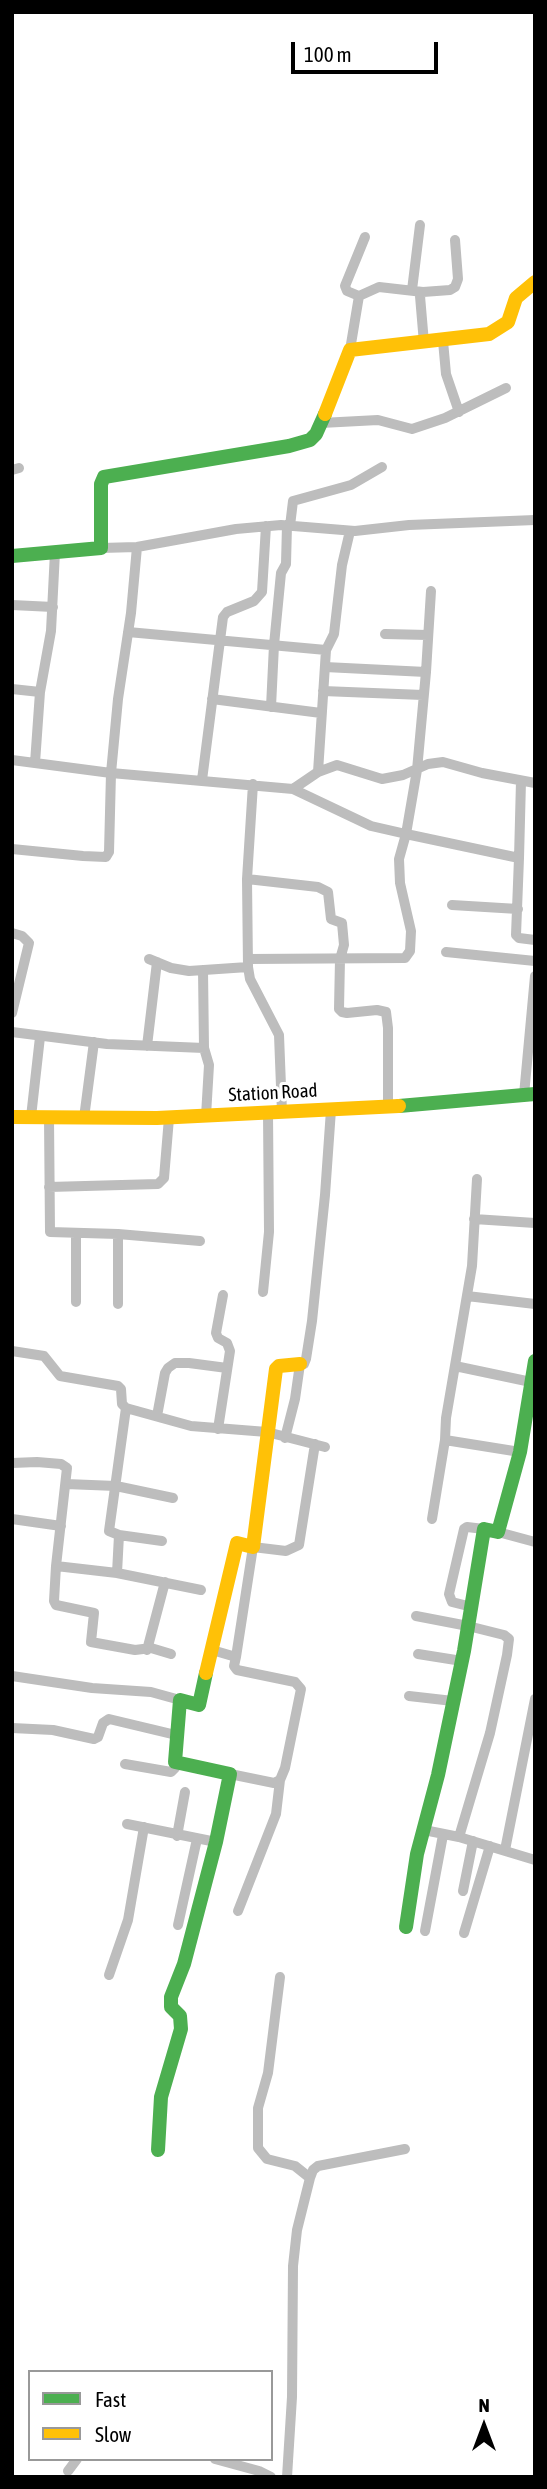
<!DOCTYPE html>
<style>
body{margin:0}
#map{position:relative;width:547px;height:2489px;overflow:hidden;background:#fff;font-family:"Asap Condensed",sans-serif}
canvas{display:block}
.frame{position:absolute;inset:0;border:14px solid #000;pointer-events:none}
.legend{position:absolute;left:28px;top:2370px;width:245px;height:91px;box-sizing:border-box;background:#fff;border:2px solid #999;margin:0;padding:9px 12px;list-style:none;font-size:21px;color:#000}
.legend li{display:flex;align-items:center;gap:14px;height:35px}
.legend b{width:35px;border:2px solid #999}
.north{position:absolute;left:449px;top:2391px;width:70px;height:70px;-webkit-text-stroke:5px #fff;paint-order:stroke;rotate:0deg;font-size:19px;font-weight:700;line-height:28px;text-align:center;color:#000}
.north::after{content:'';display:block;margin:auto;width:24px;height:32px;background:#000;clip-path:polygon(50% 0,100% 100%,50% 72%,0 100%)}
.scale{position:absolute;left:291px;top:42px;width:147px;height:32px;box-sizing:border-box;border:4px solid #000;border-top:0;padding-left:9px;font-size:21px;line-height:24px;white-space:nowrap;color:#000;-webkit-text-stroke:5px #fff;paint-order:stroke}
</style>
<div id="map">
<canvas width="547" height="2489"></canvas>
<div class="frame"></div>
<ul class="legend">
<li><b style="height:9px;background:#4caf50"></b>Fast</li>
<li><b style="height:9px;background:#ffc107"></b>Slow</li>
</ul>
<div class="north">N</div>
<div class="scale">100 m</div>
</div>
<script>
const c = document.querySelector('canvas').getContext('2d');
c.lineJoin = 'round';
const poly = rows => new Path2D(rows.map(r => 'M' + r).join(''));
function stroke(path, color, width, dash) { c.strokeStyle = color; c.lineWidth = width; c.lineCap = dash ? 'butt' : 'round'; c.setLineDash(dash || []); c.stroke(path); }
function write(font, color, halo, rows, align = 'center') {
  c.font = font + ' "Asap Condensed",sans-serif'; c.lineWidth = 6; c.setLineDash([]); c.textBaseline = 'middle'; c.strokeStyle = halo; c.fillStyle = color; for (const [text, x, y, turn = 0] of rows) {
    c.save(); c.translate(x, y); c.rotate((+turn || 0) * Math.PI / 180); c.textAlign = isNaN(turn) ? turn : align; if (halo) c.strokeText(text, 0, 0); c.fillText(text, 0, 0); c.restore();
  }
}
const street = poly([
 [412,290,420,225],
 [359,296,379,287,423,292],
 [443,341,446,374,459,412],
 [424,343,420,296,423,292,450,290,455,287,458,279,455,240],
 [350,350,359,296,347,291,345,286,365,237],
 [321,423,378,420,412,429,445,418,506,388],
 [12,470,19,468],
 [290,526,293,501,351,485,382,467],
 [101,548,137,547,236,529,281,525,355,531,409,525,535,520],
 [12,605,53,607],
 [128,632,326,650],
 [385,634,428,635],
 [325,667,426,672,417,770,406,834,519,858,521,781],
 [426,672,431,591],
 [12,689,40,692],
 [323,691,423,695],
 [212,699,321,713],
 [271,707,274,645,281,573,286,564,287,525],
 [12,760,111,773,293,789,318,772,337,765,382,779,403,775,428,764,443,762,482,773,535,783],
 [35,763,40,692,51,631,55,552],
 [318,772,326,650,334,634,342,565,350,531],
 [202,780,223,617,227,612,254,601,262,592,266,526],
 [253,784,247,879,248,967,250,979,279,1035,282,1112],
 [12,849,83,856,106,857,109,852,111,773,118,699,131,613,137,547],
 [519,858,516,935,519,938,535,940],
 [247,879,318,887,328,892,331,919,342,923,344,945,340,959,339,1009,342,1012,347,1013,377,1010,386,1012,388,1028,388,1107],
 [452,905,518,909],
 [12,933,22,936,29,943,12,1013],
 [446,952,535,961],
 [149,959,171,968,189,971,248,967],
 [248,959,405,958,410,951,411,931,400,883,399,859,406,834,371,826,293,789],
 [203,970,204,1048,209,1065,206,1116],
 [12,1032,107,1044,204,1048],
 [147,1046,157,962],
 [524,1095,535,976],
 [31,1117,40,1037],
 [49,1118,50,1232,118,1234,118,1304],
 [84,1118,94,1042],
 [477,1179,472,1266,446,1418,445,1440,520,1452],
 [49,1187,158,1184,164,1178,169,1118],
 [474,1219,535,1223],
 [118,1234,200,1241],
 [263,1292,269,1232,268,1113],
 [467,1296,535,1304],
 [76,1302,76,1233],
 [12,1351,44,1356,60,1376,118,1386,121,1389,122,1404,126,1408,191,1426,267,1432,325,1447],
 [455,1366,531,1382],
 [126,1408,109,1531,119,1535,162,1541],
 [157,1416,165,1373,168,1368,175,1363,189,1363,227,1368],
 [218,1429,230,1351,227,1343,218,1338,216,1333,223,1295],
 [285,1438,295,1399,300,1364,304,1364,306,1359,312,1321,325,1195,331,1110],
 [12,1463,37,1462,61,1464,67,1468,56,1566,54,1601,56,1605,94,1613,91,1642,135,1650,151,1648,171,1654],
 [66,1484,116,1486,173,1498],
 [12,1519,61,1526],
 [432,1519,445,1440],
 [498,1532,535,1542],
 [56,1566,117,1573,201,1590],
 [117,1573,119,1535],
 [472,1607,452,1602,449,1594,464,1529,467,1527,484,1529],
 [416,1616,468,1626,504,1635,509,1639,507,1655,490,1733,459,1837],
 [147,1650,165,1582],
 [212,1650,236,1657,234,1666,237,1670,295,1682,301,1689,285,1768,280,1780,274,1783,230,1774],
 [418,1654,462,1661],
 [236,1657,253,1547,286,1551,299,1545,315,1444],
 [12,1676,92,1688,151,1692,180,1700],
 [409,1696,453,1701],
 [12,1728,53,1730,94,1739,98,1737,103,1723,109,1719,176,1735],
 [125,1764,171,1772,175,1768,175,1762],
 [127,1824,216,1842],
 [424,1830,459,1837,535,1860],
 [177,1836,185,1792],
 [505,1850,535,1699],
 [463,1891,473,1841],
 [238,1911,276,1814,280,1780],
 [178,1925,197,1839],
 [425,1931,443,1835],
 [464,1933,490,1846],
 [109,1975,128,1920,144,1827],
 [280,1977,268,2073,258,2108,258,2148,267,2159,295,2166,310,2178],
 [215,2459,259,2471,271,2477],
 [68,2471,77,2459],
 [287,2477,292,2397,293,2266,297,2230,310,2178,313,2170,318,2166,405,2149]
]);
const fast = poly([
 [12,556,101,548,101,484,104,477,289,446,310,440,316,434,325,414],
 [399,1106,535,1094],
 [406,1927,417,1854,438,1775,464,1651,484,1529,498,1532,520,1452,535,1361],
 [158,2150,161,2097,181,2029,180,2016,171,2007,171,1997,184,1964,216,1842,230,1774,175,1762,180,1700,199,1705,206,1673]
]);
const slow = poly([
 [325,414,350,350,489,334,508,322,516,298,535,282],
 [12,1117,157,1118,399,1106],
 [206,1673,237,1543,253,1547,276,1369,279,1366,300,1364]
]);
const streetNames = [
 ["Station Road",273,1093,-3]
];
stroke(street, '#bdbdbd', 10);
stroke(fast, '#4caf50', 14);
stroke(slow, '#ffc107', 14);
write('19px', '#000', '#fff', streetNames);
</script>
